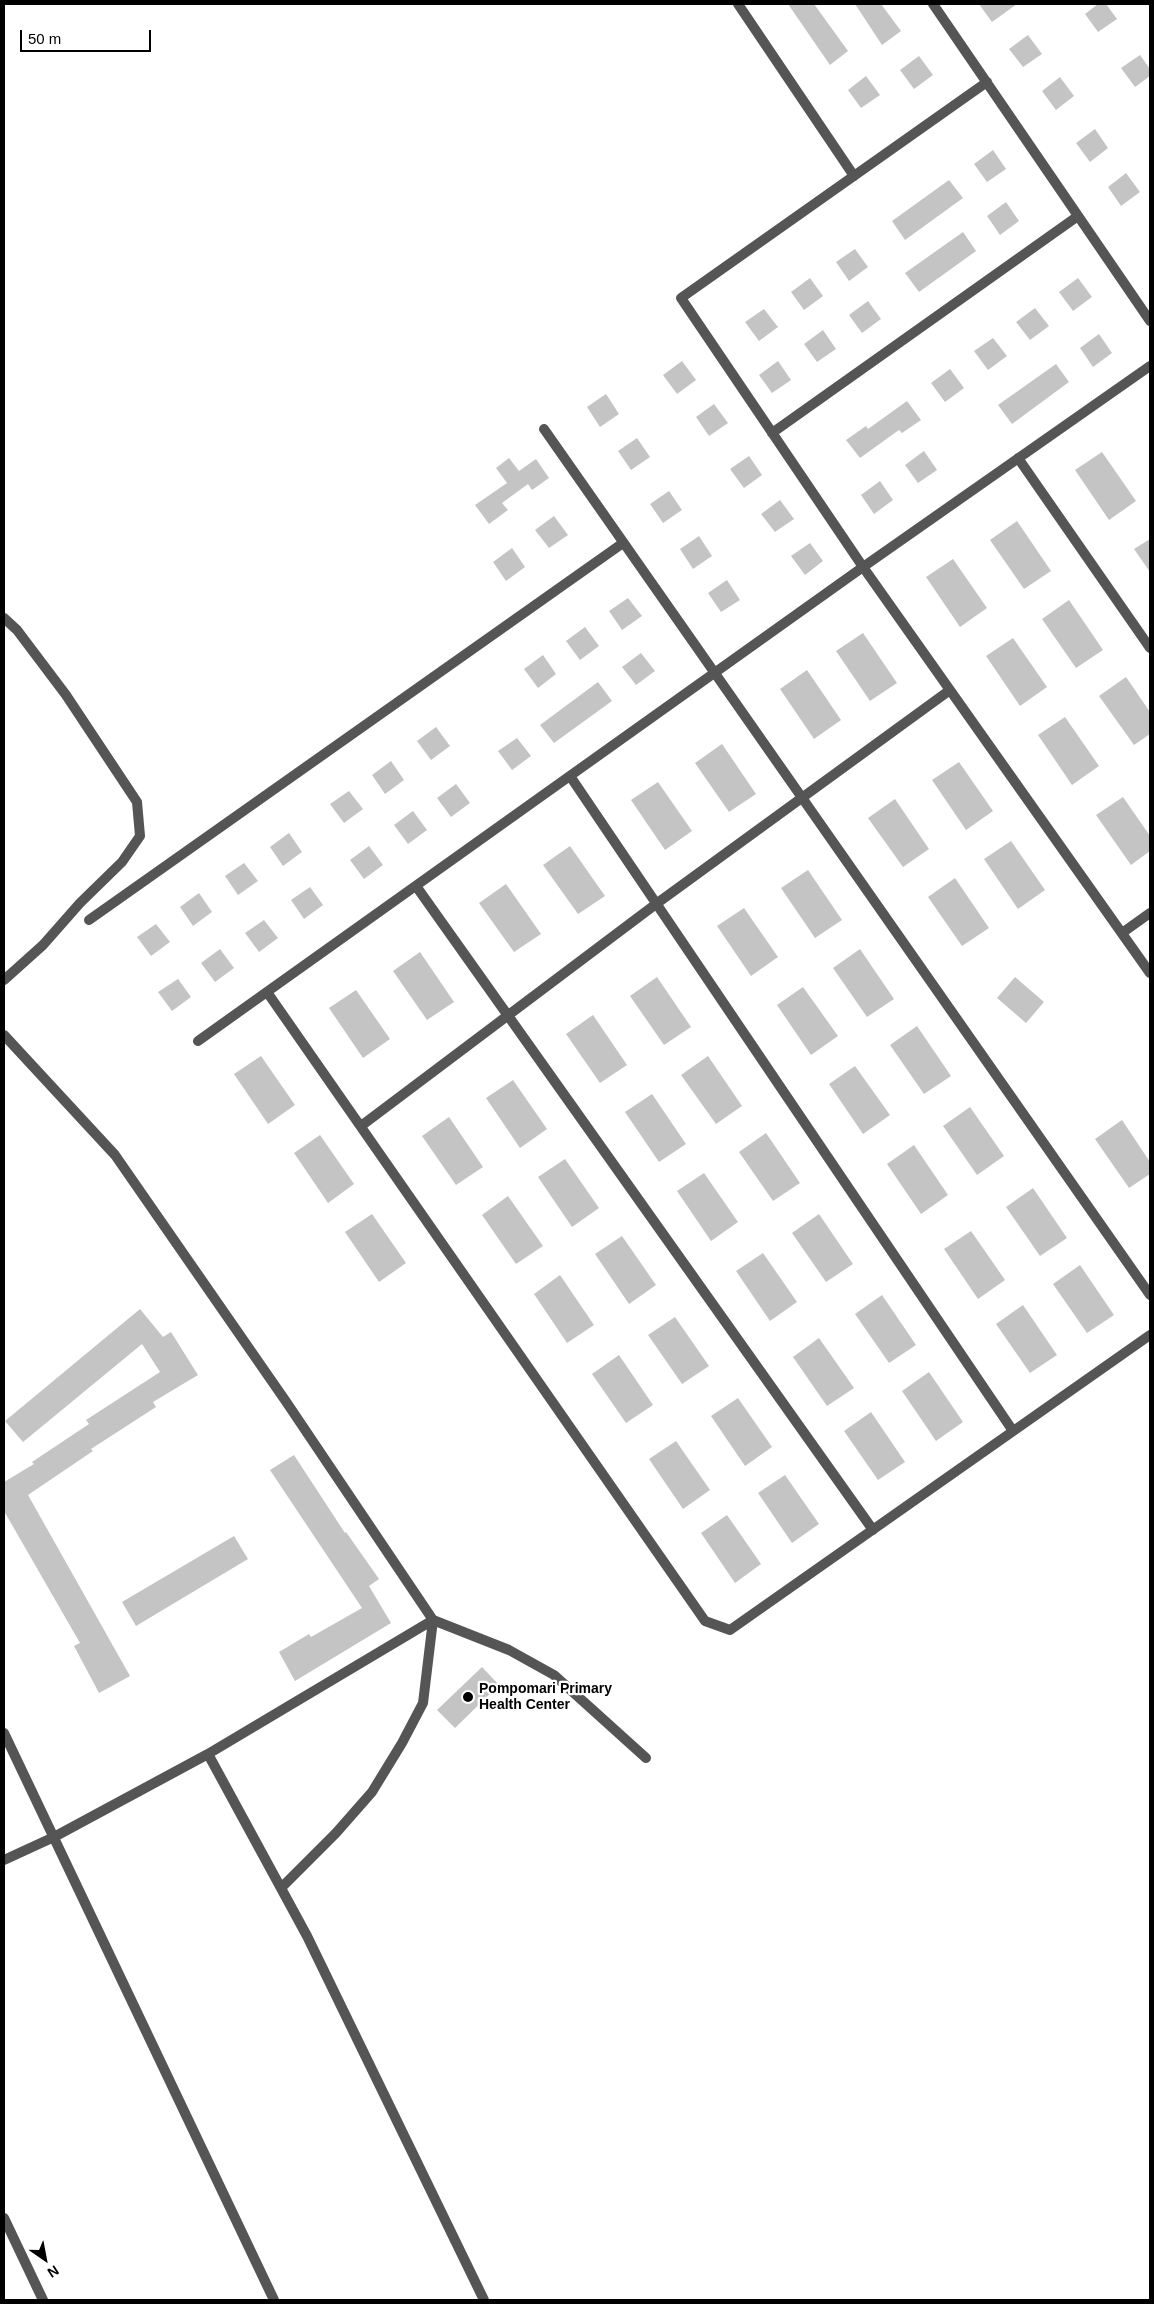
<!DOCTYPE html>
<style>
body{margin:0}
#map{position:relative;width:1154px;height:2304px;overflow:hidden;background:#fff;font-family:Helvetica,sans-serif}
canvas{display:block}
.frame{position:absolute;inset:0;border:5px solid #000;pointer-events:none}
.north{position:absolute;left:20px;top:2234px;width:50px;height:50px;-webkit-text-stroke:4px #fff;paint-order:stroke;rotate:147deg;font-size:14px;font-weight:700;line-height:20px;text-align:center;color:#000}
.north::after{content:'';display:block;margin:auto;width:18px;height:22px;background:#000;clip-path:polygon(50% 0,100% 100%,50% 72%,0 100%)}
.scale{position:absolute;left:20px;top:30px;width:131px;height:22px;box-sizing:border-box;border:2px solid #000;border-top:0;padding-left:6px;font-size:15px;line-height:18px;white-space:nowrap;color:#000;-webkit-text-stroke:4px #fff;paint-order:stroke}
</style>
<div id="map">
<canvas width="1154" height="2304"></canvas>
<div class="frame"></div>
<div class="north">N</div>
<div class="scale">50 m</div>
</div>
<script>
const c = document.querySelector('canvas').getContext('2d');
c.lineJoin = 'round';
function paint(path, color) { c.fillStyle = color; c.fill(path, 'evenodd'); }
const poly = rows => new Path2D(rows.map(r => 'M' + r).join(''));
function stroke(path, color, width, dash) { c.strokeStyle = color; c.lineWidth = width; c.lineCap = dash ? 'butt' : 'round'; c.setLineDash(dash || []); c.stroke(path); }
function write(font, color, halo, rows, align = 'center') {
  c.font = font + ' Helvetica,sans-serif'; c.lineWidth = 4.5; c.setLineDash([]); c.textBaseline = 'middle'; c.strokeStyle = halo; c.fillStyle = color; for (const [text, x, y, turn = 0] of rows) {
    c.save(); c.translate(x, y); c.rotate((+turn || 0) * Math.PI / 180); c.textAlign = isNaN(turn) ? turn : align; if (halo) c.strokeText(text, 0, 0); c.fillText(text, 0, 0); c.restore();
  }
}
const building = poly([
 [788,4,814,4,848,51,830,65],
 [855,4,881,4,901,31,882,45],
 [979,4,1017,4,992,22],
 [1098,4,1106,4,1117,19,1098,32,1085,14],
 [1028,35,1042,54,1023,67,1009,49],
 [1140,55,1150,69,1150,76,1135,87,1121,68],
 [919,56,933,75,914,89,900,70],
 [866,76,880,95,861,108,848,90],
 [1060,77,1074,96,1056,110,1042,91],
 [1095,129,1108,148,1090,162,1076,143],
 [993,150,1006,169,987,182,974,164],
 [1126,173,1140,192,1121,206,1108,187],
 [949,180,963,198,905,240,892,221],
 [1006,202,1019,221,1000,235,987,216],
 [963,232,976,251,919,292,905,273],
 [855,249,868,267,849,281,836,262],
 [810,278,823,296,804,310,791,292],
 [1078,278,1092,297,1073,311,1059,292],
 [868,301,881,319,862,333,849,315],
 [1035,308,1049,326,1030,340,1016,322],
 [764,309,778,327,759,341,745,322],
 [823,330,836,349,817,362,804,344],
 [1099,334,1112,353,1093,367,1080,348],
 [993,338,1007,356,988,370,974,351],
 [682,361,696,380,677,394,663,375],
 [778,361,791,380,772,393,759,375],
 [1056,364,1069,382,1012,424,998,405],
 [950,369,964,388,945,402,931,383],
 [606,394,619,414,600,427,587,407],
 [907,401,921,420,902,433,899,430,860,458,846,440,866,426,868,429],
 [714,404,728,423,709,436,696,417],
 [637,438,650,457,631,470,618,451],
 [924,451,937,470,918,483,905,465],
 [1102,452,1136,501,1109,520,1075,470],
 [749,456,762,475,744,488,730,469],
 [509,458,519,471,536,459,549,478,532,490,528,484,502,503,508,510,489,524,475,505,507,483,496,468],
 [880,481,893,500,874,514,861,495],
 [669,491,682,510,663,523,650,504],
 [780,500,794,519,775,532,761,514],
 [554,516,568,535,549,548,535,530],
 [1017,521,1051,571,1024,589,990,540],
 [699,536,712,556,693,569,680,549],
 [1150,539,1150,572,1134,549],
 [810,543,823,561,805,575,791,556],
 [512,548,525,567,506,581,493,562],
 [953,559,987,608,960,627,926,577],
 [727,580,740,600,721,612,708,593],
 [628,598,642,616,622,630,609,611],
 [1069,600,1103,650,1076,668,1042,619],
 [585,627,599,646,580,660,566,641],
 [863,633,897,683,870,701,836,651],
 [1013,638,1047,687,1020,706,986,656],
 [641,653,655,671,636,685,622,667],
 [543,655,556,674,538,688,524,669],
 [807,670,841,720,814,739,780,689],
 [1126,677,1150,712,1150,734,1134,745,1099,696],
 [598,682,612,701,554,743,540,725],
 [1065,717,1099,766,1072,785,1038,735],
 [436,727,450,746,431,760,417,741],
 [517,738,531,756,512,770,498,751],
 [722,744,756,794,729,812,695,763],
 [391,761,404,780,385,794,372,775],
 [959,762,993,811,966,830,932,780],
 [658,782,692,831,665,850,631,800],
 [456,784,470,803,451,817,437,798],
 [349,791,363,809,344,823,330,804],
 [1123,797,1150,836,1150,851,1131,865,1096,815],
 [895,799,929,849,903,867,868,818],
 [413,811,427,830,408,844,394,825],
 [289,833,302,852,283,866,270,847],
 [1011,841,1045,890,1018,909,984,859],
 [369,846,383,865,364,879,350,860],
 [570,846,605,896,578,914,543,865],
 [244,863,258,881,238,895,225,876],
 [808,870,842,920,815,938,781,888],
 [955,878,989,928,962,946,928,897],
 [506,884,541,934,514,952,479,903],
 [310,887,323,905,304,919,291,900],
 [199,893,212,912,193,926,180,907],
 [744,908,778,957,751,976,717,926],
 [264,920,278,938,259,952,245,933],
 [156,924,170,942,151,956,137,937],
 [220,949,234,968,215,982,201,963],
 [860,949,894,999,867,1017,833,968],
 [420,952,454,1002,427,1020,393,971],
 [657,977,691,1027,664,1045,630,996],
 [1015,977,1044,1002,1026,1023,997,998],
 [178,979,191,997,172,1011,158,992],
 [803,987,838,1036,811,1055,777,1005],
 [356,990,390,1039,363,1058,329,1008],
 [593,1015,627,1065,600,1083,566,1034],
 [917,1026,951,1076,924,1094,890,1045],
 [261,1056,295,1105,268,1124,234,1074],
 [708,1056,742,1106,716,1124,681,1075],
 [855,1066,890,1115,863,1134,829,1084],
 [513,1080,547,1129,520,1148,486,1098],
 [652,1094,686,1144,659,1162,625,1112],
 [970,1107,1004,1156,977,1175,943,1126],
 [449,1117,483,1167,456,1185,422,1136],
 [1122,1120,1150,1162,1150,1174,1129,1188,1095,1139],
 [766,1133,800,1183,773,1201,739,1152],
 [320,1135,354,1184,328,1203,294,1153],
 [914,1145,948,1195,921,1214,887,1164],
 [565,1159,599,1208,572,1227,538,1177],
 [704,1173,738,1222,711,1241,677,1191],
 [1033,1188,1067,1238,1040,1256,1006,1207],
 [508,1196,543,1246,516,1264,482,1215],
 [372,1214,406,1263,379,1282,345,1232],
 [819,1214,853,1264,826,1282,792,1233],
 [971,1231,1005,1280,978,1299,944,1249],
 [622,1236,656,1285,629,1304,595,1254],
 [763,1253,797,1302,770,1321,736,1271],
 [1080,1265,1114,1315,1087,1333,1053,1284],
 [560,1275,594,1325,567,1343,534,1294],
 [882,1295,916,1345,889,1363,855,1314],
 [1023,1305,1057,1355,1030,1373,996,1324],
 [140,1309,163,1337,171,1332,198,1375,153,1402,156,1407,91,1449,93,1451,28,1495,130,1676,99,1693,74,1646,80,1643,4,1511,4,1482,34,1464,32,1462,89,1424,86,1420,160,1372,142,1344,23,1442,5,1421],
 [675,1317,709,1366,682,1384,648,1335],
 [819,1338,854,1388,827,1406,793,1357],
 [619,1355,653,1405,626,1423,592,1374],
 [929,1372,963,1422,936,1441,902,1391],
 [738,1398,772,1447,745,1466,711,1416],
 [871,1412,905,1462,878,1480,844,1431],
 [676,1441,710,1490,683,1509,649,1459],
 [294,1455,345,1533,346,1532,379,1579,369,1586,391,1623,295,1681,279,1652,309,1634,311,1637,362,1608,270,1470],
 [785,1475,819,1524,792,1543,758,1493],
 [727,1515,761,1564,735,1583,701,1533],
 [234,1536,248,1559,136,1626,122,1602],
 [482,1667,499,1685,455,1728,437,1710]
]);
const minor = poly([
 [738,4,854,176],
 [933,4,1150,321],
 [987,82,681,298,863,567,1150,973],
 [544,429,1150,1295],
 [772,433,1078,216],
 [1018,458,1150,648],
 [4,618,17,630,66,695,137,802,140,836,122,862,80,903,43,945,4,980],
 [570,776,1013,1431],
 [416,886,873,1530],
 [89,920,623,543],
 [1122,933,1150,913],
 [267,992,705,1621,730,1630,1150,1335],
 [4,1035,115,1155,287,1403,433,1620,509,1650,554,1675,646,1758],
 [198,1041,863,567,1150,366],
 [361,1126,656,904,950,690],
 [4,1733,274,2300],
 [208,1754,307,1936,484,2300],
 [4,1860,54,1837,208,1754,433,1620],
 [281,1888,336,1833,372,1792,402,1743,423,1703,433,1620],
 [4,2218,43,2300]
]);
const markers = [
 [468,1697,6,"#000"]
];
const poiNames = [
 ["Pompomari Primary",479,1689],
 ["Health Center",479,1705]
];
paint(building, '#c4c4c4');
stroke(minor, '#555', 10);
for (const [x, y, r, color] of markers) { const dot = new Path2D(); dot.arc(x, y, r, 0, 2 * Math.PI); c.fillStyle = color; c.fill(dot); stroke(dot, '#fff', 2); }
write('bold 14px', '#000', '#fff', poiNames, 'left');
</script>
